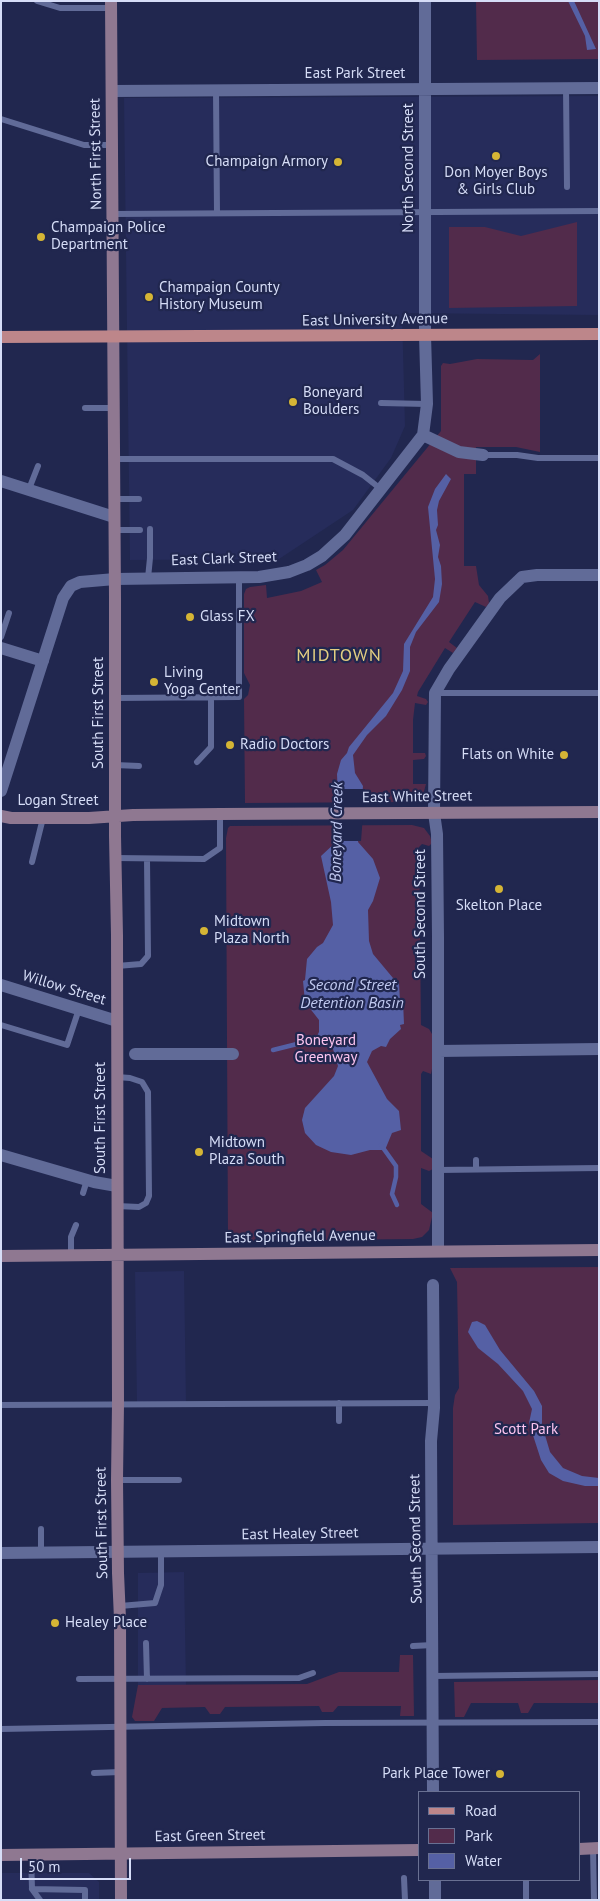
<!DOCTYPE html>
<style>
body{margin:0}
#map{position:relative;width:600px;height:1901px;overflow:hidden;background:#21274f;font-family:"PT Sans",sans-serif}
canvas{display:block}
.frame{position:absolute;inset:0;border:2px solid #d6ddf7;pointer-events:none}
.legend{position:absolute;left:418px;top:1791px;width:162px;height:90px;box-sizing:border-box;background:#21274f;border:1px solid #697092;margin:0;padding:6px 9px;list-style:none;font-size:15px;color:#d6ddf7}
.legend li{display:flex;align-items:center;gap:10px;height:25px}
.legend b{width:25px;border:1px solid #697092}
.scale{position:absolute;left:20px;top:1858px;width:111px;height:22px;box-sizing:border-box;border:2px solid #d6ddf7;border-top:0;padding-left:6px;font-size:15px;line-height:18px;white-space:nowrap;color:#d6ddf7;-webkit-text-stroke:4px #21274f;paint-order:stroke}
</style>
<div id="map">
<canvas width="600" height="1901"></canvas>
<div class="frame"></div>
<ul class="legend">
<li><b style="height:6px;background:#bd868a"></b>Road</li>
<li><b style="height:14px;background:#522b4b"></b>Park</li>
<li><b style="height:14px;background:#5560a5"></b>Water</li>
</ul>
<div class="scale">50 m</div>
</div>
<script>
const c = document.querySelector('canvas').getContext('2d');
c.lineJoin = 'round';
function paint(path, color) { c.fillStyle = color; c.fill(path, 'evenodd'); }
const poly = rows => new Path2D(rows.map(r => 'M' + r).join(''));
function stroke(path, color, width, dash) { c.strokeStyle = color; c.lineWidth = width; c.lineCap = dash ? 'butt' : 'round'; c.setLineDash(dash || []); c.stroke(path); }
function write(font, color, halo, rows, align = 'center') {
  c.font = font + ' "PT Sans",sans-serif'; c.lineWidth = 4.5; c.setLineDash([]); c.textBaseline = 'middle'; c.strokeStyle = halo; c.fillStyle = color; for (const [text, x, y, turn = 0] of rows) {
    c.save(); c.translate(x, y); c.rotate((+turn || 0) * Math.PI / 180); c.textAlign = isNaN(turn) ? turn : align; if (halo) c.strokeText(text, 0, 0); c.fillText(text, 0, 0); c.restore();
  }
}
const built = poly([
 [599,96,599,315,402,313,405,426,391,458,353,510,279,559,130,560,124,98],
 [184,1271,186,1404,137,1404,135,1272],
 [184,1572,186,1685,138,1685,138,1573],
 [1,1873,89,1873,99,1882,99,1900,1,1900]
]);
const green = poly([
 [476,1,599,1,599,59,477,60],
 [577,222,577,306,449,308,449,227,485,227,521,236],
 [540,354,540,452,516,447,476,447,476,474,464,474,464,566,476,566,479,585,488,596,489,603,486,607,475,602,449,642,457,648,453,653,445,648,418,692,417,696,426,699,428,702,426,705,415,703,413,720,413,753,425,753,426,756,424,759,413,760,413,784,426,784,423,795,412,802,245,803,244,699,248,695,250,685,244,673,244,594,246,589,250,587,266,585,267,598,301,591,322,582,316,570,325,565,343,550,441,431,441,366,443,363,450,364,477,359,533,360],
 [412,825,424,828,430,836,432,843,429,846,422,844,419,847,421,1025,429,1029,432,1034,432,1069,431,1074,423,1071,421,1074,421,1151,433,1159,433,1169,429,1171,421,1168,421,1204,433,1213,429,1230,422,1237,413,1239,228,1241,226,838,228,828,230,826],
 [599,1267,599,1523,453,1525,453,1408,455,1395,459,1388,457,1282,450,1268],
 [400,1655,413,1655,414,1716,400,1716,401,1706,338,1706,333,1712,322,1712,319,1706,225,1707,220,1714,210,1714,205,1707,162,1708,154,1721,135,1721,132,1717,138,1685,307,1684,339,1672,399,1672],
 [599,1680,599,1703,534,1703,528,1713,521,1713,518,1703,471,1703,464,1717,455,1717,454,1682]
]);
const water = poly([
 [568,1,574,1,596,49,587,50,585,36],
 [446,474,451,479,439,501,437,510,438,525,436,530,440,545,438,557,441,566,442,584,439,602,416,632,410,647,410,671,402,690,386,716,367,735,353,755,355,773,363,786,358,842,373,859,380,878,373,901,368,910,369,941,373,954,393,978,399,983,400,1001,403,1001,404,1024,400,1025,401,1029,390,1039,386,1047,381,1046,372,1051,367,1062,387,1099,399,1111,401,1130,392,1133,385,1150,370,1150,351,1155,331,1152,316,1145,305,1133,302,1120,305,1108,334,1076,338,1066,333,1049,327,1044,315,1043,314,1038,317,1036,319,1032,319,1020,305,1002,303,981,305,980,307,959,317,947,323,943,333,925,331,902,321,856,335,843,338,799,337,774,341,760,347,753,349,747,393,693,403,671,404,644,433,597,435,579,428,507,435,489],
 [477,1321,485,1325,500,1350,534,1391,542,1406,542,1425,550,1452,563,1468,582,1476,599,1478,599,1486,585,1486,563,1481,549,1473,541,1460,529,1423,532,1409,523,1391,498,1364,478,1348,468,1332,472,1322]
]);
const pier = poly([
 [335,789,365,789,361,841,333,841]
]);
const stream = poly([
 [273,1050,305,1042],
 [381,1145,396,1166,396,1177,392,1194,397,1205]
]);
const lane = poly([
 [37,1,60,8,111,8],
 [566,88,567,187],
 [216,91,217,213],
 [1,119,84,145,113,145],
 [113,214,599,211],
 [381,403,427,404],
 [85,408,113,408],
 [483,455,517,455,538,458,599,458],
 [113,459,333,459,363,475,382,490],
 [29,489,38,466],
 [114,499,139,499],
 [114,530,140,530],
 [148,578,150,558,150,529],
 [1,637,9,613],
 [435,693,599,693],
 [116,698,239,697,239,577],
 [197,762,211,747,211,697],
 [115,765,139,766],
 [115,858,204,859,220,848,220,814],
 [32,862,43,818],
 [117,966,141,964,148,956,147,859],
 [1,1025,67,1045,79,1009],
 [117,1077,130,1078,142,1082,148,1092,149,1196,146,1203,139,1207,117,1206],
 [476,1160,476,1169],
 [438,1170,599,1168],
 [83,1193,87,1180],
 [71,1255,71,1237,76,1225],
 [339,1403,339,1421],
 [1,1405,434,1403],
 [117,1480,179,1480],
 [41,1529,41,1553],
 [120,1606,155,1603,161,1585,161,1552],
 [146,1643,147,1679],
 [413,1646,433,1645],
 [433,1676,599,1674],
 [79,1679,299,1678,313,1673],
 [1,1729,325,1723,599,1722],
 [94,1773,120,1772],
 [593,1848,594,1900],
 [31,1855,32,1889,85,1890,85,1900],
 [404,1878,405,1900],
 [526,1880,526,1900],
 [32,1889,40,1900]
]);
const street = poly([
 [112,91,599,88],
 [423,435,459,452,483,455],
 [1,481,114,517],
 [1,648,43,661],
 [1,791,63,598,71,586,80,582,115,579,259,577,289,572,307,565,322,556,345,535,423,435,427,404,425,335,425,1],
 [1,985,117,1021],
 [438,1051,599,1049],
 [135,1054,233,1054],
 [1,1155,94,1182,117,1186],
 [438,1251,438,937,437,834,434,813,435,693,449,669,500,598,522,577,537,575,599,575],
 [433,1285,434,1408,431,1441,433,1792],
 [1,1553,599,1547],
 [435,1880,435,1900]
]);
const secondary = poly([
 [111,1,115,598,115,836,117,935,118,1404,117,1480,118,1573,120,1619,121,1900],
 [1,816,11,818,89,818,133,815,220,814,599,812],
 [1,1256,599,1250],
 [579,1849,599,1848],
 [1,1855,419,1850]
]);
const primary = poly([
 [1,337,599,334]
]);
const markers = [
 [496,156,5,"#d5b535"],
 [338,162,5,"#d5b535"],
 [41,237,5,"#d5b535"],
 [149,297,5,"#d5b535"],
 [293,402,5,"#d5b535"],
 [190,617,5,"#d5b535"],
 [154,682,5,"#d5b535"],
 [230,745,5,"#d5b535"],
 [564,755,5,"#d5b535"],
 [499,889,5,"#d5b535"],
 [204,931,5,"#d5b535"],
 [199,1152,5,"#d5b535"],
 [55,1623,5,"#d5b535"],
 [500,1774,5,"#d5b535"]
];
const streetNames = [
 ["East Park Street",355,74],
 ["North First Street",96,154,-91],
 ["North Second Street",409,168,-90],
 ["East University Avenue",375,320,-1],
 ["East Clark Street",224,559,-2],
 ["South First Street",99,713,-90],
 ["East White Street",417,797,-1],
 ["Logan Street",58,801],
 ["South Second Street",421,914,-90],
 ["Willow Street",64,988,17],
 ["South First Street",101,1118,-90],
 ["East Springfield Avenue",300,1237,-1],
 ["South First Street",102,1523,-91],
 ["East Healey Street",300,1534,-1],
 ["South Second Street",416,1539,-91],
 ["East Green Street",210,1836,-1]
];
const poiNames = [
 ["Champaign Armory",328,162,"right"],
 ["Don Moyer Boys",496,173,"center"],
 ["& Girls Club",496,190,"center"],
 ["Champaign Police",51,228],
 ["Department",51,245],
 ["Champaign County",159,288],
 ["History Museum",159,305],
 ["Boneyard",303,393],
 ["Boulders",303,410],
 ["Glass FX",200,617],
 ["Living",164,673],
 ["Yoga Center",164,690],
 ["Radio Doctors",240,745],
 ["Flats on White",554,755,"right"],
 ["Skelton Place",499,906,"center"],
 ["Midtown",214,922],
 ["Plaza North",214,939],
 ["Midtown",209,1143],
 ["Plaza South",209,1160],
 ["Healey Place",65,1623],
 ["Park Place Tower",490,1774,"right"]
];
const parkNames = [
 ["Boneyard",326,1041],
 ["Greenway",326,1058],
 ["Scott Park",526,1430]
];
const waterNames = [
 ["Boneyard Creek",337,832,-89],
 ["Second Street",352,985],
 ["Detention Basin",352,1003]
];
const quarterNames = [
 ["MIDTOWN",339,656]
];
paint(built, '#262c5b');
paint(green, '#522b4b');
paint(water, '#5560a5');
paint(pier, '#21274f');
stroke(stream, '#5560a5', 4.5);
stroke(lane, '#616b98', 6);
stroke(street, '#616b98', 12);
stroke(secondary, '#8f7891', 12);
stroke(primary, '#bd868a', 12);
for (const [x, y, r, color] of markers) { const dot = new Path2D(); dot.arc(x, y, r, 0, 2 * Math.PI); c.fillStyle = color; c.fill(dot); stroke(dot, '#21274f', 2); }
write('15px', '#d6ddf7', '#21274f', streetNames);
write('15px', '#d6ddf7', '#21274f', poiNames, 'left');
write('15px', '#fcc4ef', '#21274f', parkNames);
write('italic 16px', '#c0c9f0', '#21274f', waterNames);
c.letterSpacing = '1px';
write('18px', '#e3ce81', '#21274f', quarterNames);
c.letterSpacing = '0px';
</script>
